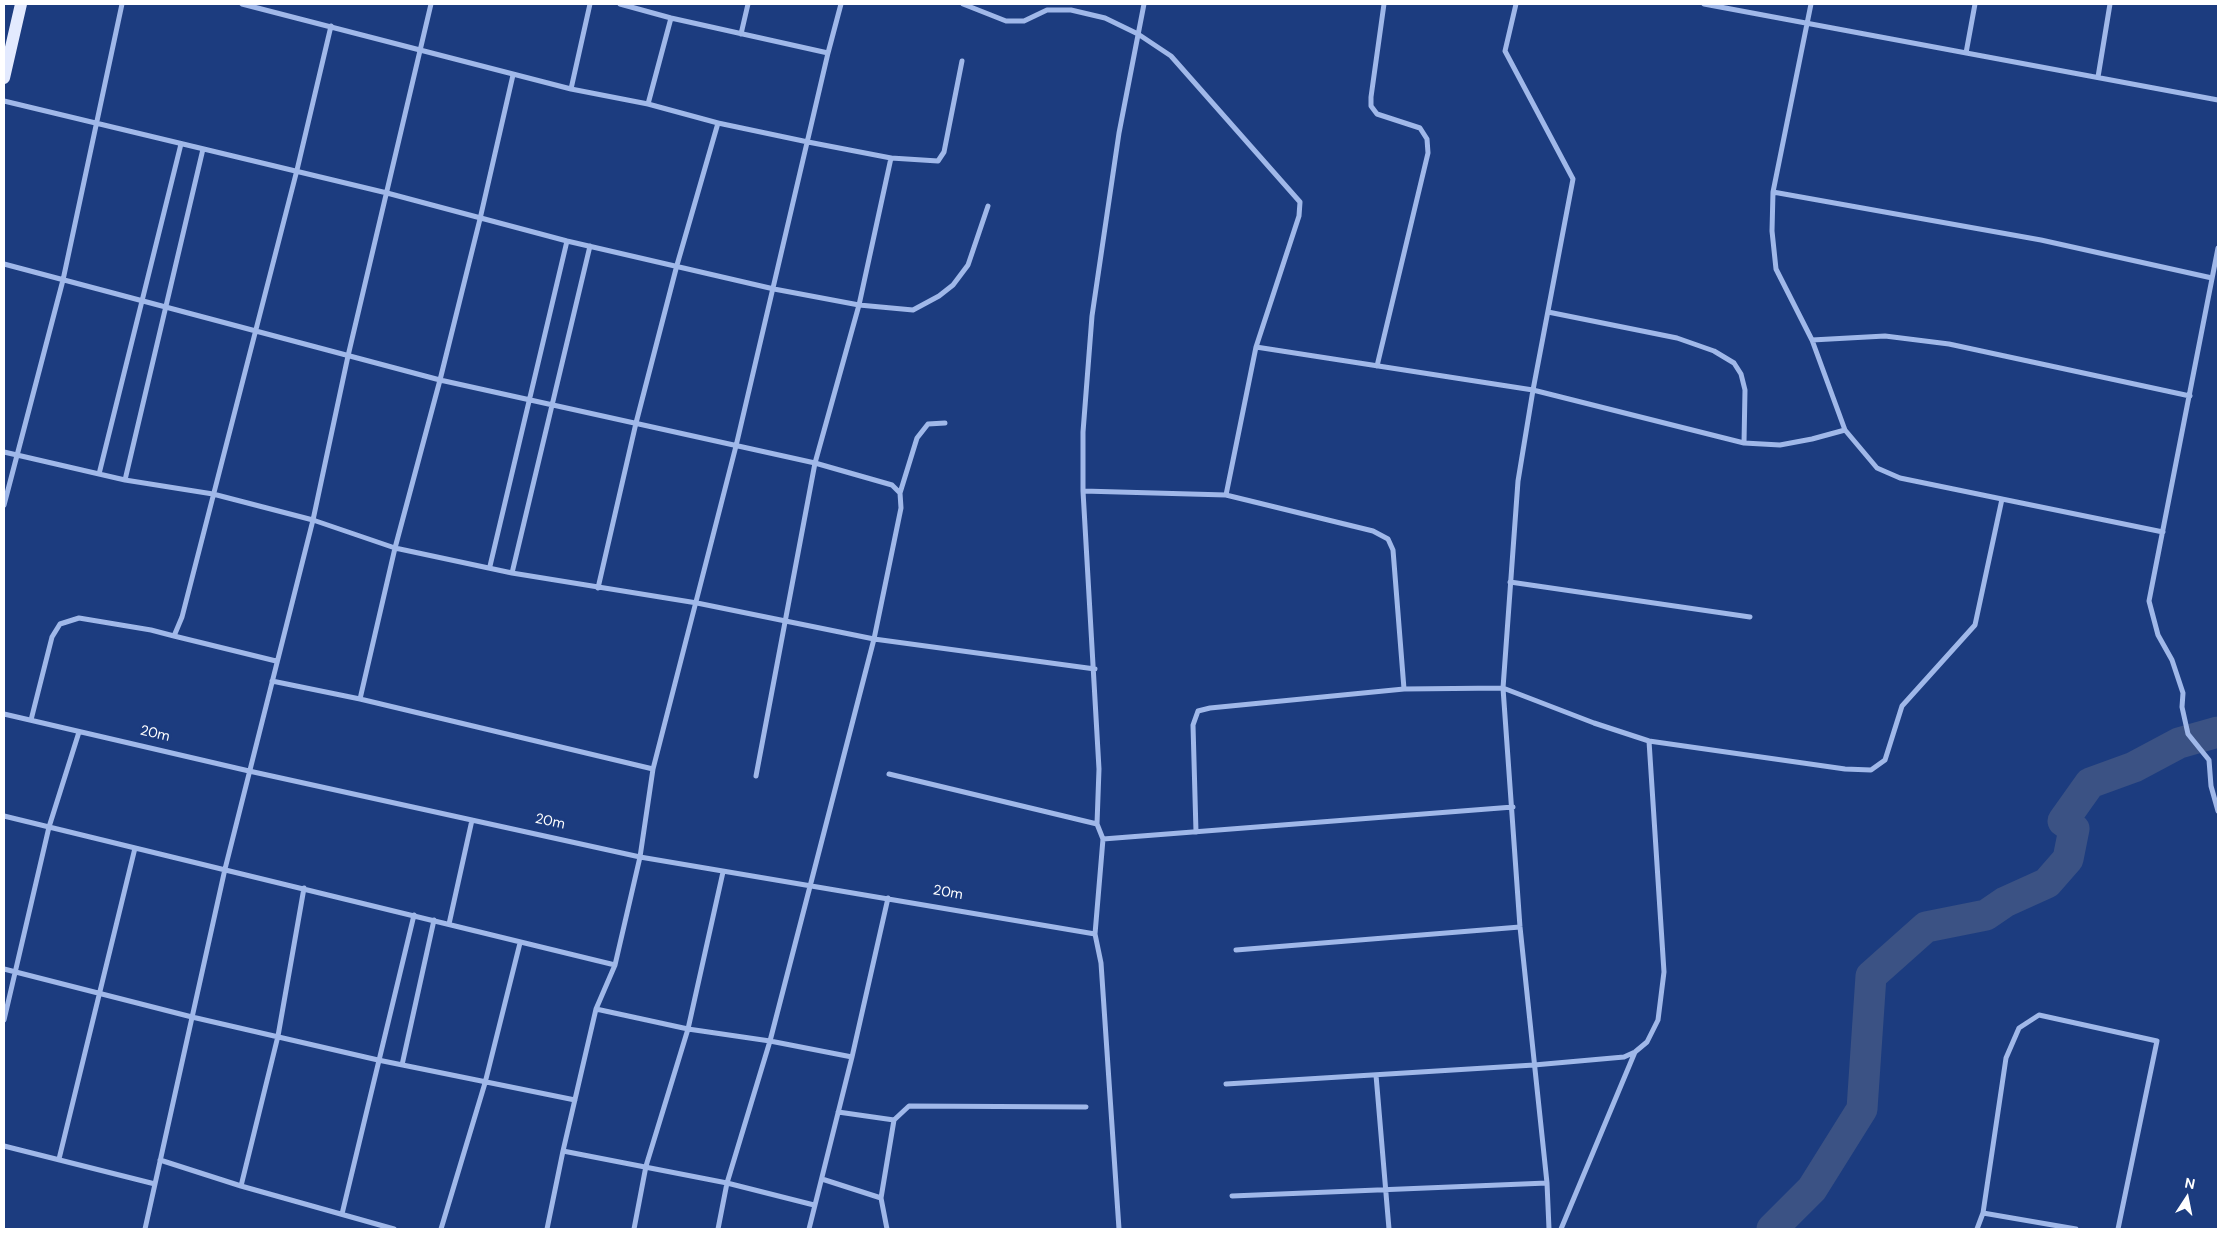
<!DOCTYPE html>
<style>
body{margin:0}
#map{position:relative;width:2222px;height:1233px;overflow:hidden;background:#1c3c7f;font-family:"DM Sans",sans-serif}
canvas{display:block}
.frame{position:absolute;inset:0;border:5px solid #fff;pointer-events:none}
.north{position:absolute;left:2162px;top:1173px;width:50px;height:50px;-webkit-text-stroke:4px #1c3c7f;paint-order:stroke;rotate:11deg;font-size:14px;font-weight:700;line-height:20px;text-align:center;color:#fff}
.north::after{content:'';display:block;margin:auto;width:18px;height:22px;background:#fff;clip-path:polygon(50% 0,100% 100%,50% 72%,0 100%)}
</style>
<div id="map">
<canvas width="2222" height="1233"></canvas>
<div class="frame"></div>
<div class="north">N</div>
</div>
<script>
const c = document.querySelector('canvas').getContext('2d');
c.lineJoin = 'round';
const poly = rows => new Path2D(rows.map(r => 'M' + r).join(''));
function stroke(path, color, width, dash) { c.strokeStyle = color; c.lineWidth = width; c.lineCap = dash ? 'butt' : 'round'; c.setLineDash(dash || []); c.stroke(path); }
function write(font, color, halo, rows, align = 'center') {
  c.font = font + ' "DM Sans",sans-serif'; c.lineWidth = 5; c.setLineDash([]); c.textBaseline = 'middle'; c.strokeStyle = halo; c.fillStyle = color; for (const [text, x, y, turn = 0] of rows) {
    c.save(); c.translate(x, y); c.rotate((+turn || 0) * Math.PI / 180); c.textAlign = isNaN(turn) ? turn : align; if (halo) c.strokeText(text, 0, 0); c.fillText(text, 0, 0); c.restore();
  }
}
const river = poly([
 [1772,1229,1812,1189,1862,1109,1871,976,1926,927,1986,915,2005,902,2047,883,2068,859,2074,829,2063,821,2090,783,2134,767,2179,743,2218,732]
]);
const minor = poly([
 [242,4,571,89,648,104,718,123,808,142,891,158,859,305,815,463,756,776],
 [620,4,671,18,828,53],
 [963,4,1006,21,1024,21,1047,10,1071,10,1105,18,1138,34,1171,56,1300,202,1299,216,1256,347,1226,495],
 [1516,4,1505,51,1573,179,1533,390,1518,481,1503,688,1520,927,1547,1183,1549,1229],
 [1704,4,2218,100],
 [741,34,748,4],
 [1966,53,1975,4],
 [2098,77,2110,4],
 [571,89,590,4],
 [4,101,387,193,567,241,774,289,859,305,913,310,939,296,953,285,968,265,988,206],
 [648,104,671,18],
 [891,158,938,161,944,152,962,61],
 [1773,192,1811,4],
 [2218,248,2149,601,2158,635,2172,660,2183,693,2182,707,2188,734,2209,760,2211,786,2218,811],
 [4,264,440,380,815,463,892,485,900,493],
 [1548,312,1677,338,1714,351,1734,363,1741,374,1745,390,1744,443],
 [1812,340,1885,336,1949,344,2190,396],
 [1256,347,1533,390,1744,443,1780,445,1812,439,1845,430],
 [1377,366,1428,153,1427,139,1420,128,1377,114,1371,106,1371,97,1384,4],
 [4,452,125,480,213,494,313,520,395,548,512,573,697,603,874,639,1095,669],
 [99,474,181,144],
 [125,480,203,149],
 [1083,491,1226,495,1373,531,1388,539,1393,550,1404,689],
 [2002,499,1900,478,1877,468,1845,430,1812,340,1776,269,1772,231,1773,192,2041,240,2212,278],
 [4,505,63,280,122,4],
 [490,566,567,241],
 [512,573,590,246],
 [1510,582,1750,617],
 [598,588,636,423,677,265,718,123],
 [174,636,276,661],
 [272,681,360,699,653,769],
 [360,699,395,548,440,380,480,219,513,75],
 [4,714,249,771,640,857,1095,934],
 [31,720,52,637,60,624,79,618,151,630,174,636,182,617,297,170,331,26],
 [889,774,1097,824],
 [4,816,615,965],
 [1196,832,1193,725,1198,711,1210,708,1404,689,1503,688,1594,723,1649,741,1845,769,1871,770,1885,760,1902,706,1975,625,2002,499,2163,532],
 [1103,839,1513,807],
 [449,924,472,820],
 [1236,950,1520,927],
 [4,969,192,1017,378,1060,575,1100],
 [596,1009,688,1029,770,1041,852,1057],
 [4,1020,49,827,79,732],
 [402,1065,434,920],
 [1376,1075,1389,1229],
 [1226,1084,1534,1065,1624,1057,1635,1052,1647,1042,1658,1020,1664,972,1649,741],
 [838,1112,894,1120,909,1106,1086,1107],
 [4,1146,155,1184],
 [563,1151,727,1183,814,1205],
 [59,1159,135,848],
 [160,1160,241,1186,278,1036,304,888],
 [822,1179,881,1198,887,1229],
 [241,1186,394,1229],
 [1232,1196,1547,1183],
 [881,1198,894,1120],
 [1983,1213,2076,1229],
 [342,1214,414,915],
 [145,1229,225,869,313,520,348,356,431,4],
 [441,1229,485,1083,520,943],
 [547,1229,563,1151,596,1009,615,965,640,857,653,769,736,446,828,53,841,4],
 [634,1229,646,1166,688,1029,723,872],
 [718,1229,727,1183,770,1041,874,639,901,508,900,493,917,438,928,424,945,423],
 [809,1229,852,1057,888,898],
 [1119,1229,1101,963,1095,934,1103,839,1097,824,1099,769,1083,491,1083,432,1092,316,1119,133,1144,4],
 [1561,1229,1635,1052],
 [1977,1229,1983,1213,2006,1058,2019,1028,2039,1015,2157,1041,2118,1229]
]);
const primary = poly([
 [4,78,21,4]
]);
const streetNames = [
 ["20m",155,734,13],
 ["20m",550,822,12],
 ["20m",948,893,10]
];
stroke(river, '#3b5284', 31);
stroke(minor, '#a0b8e9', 5);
stroke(primary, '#e3eafe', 12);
write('14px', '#fff', '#1c3c7f', streetNames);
</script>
